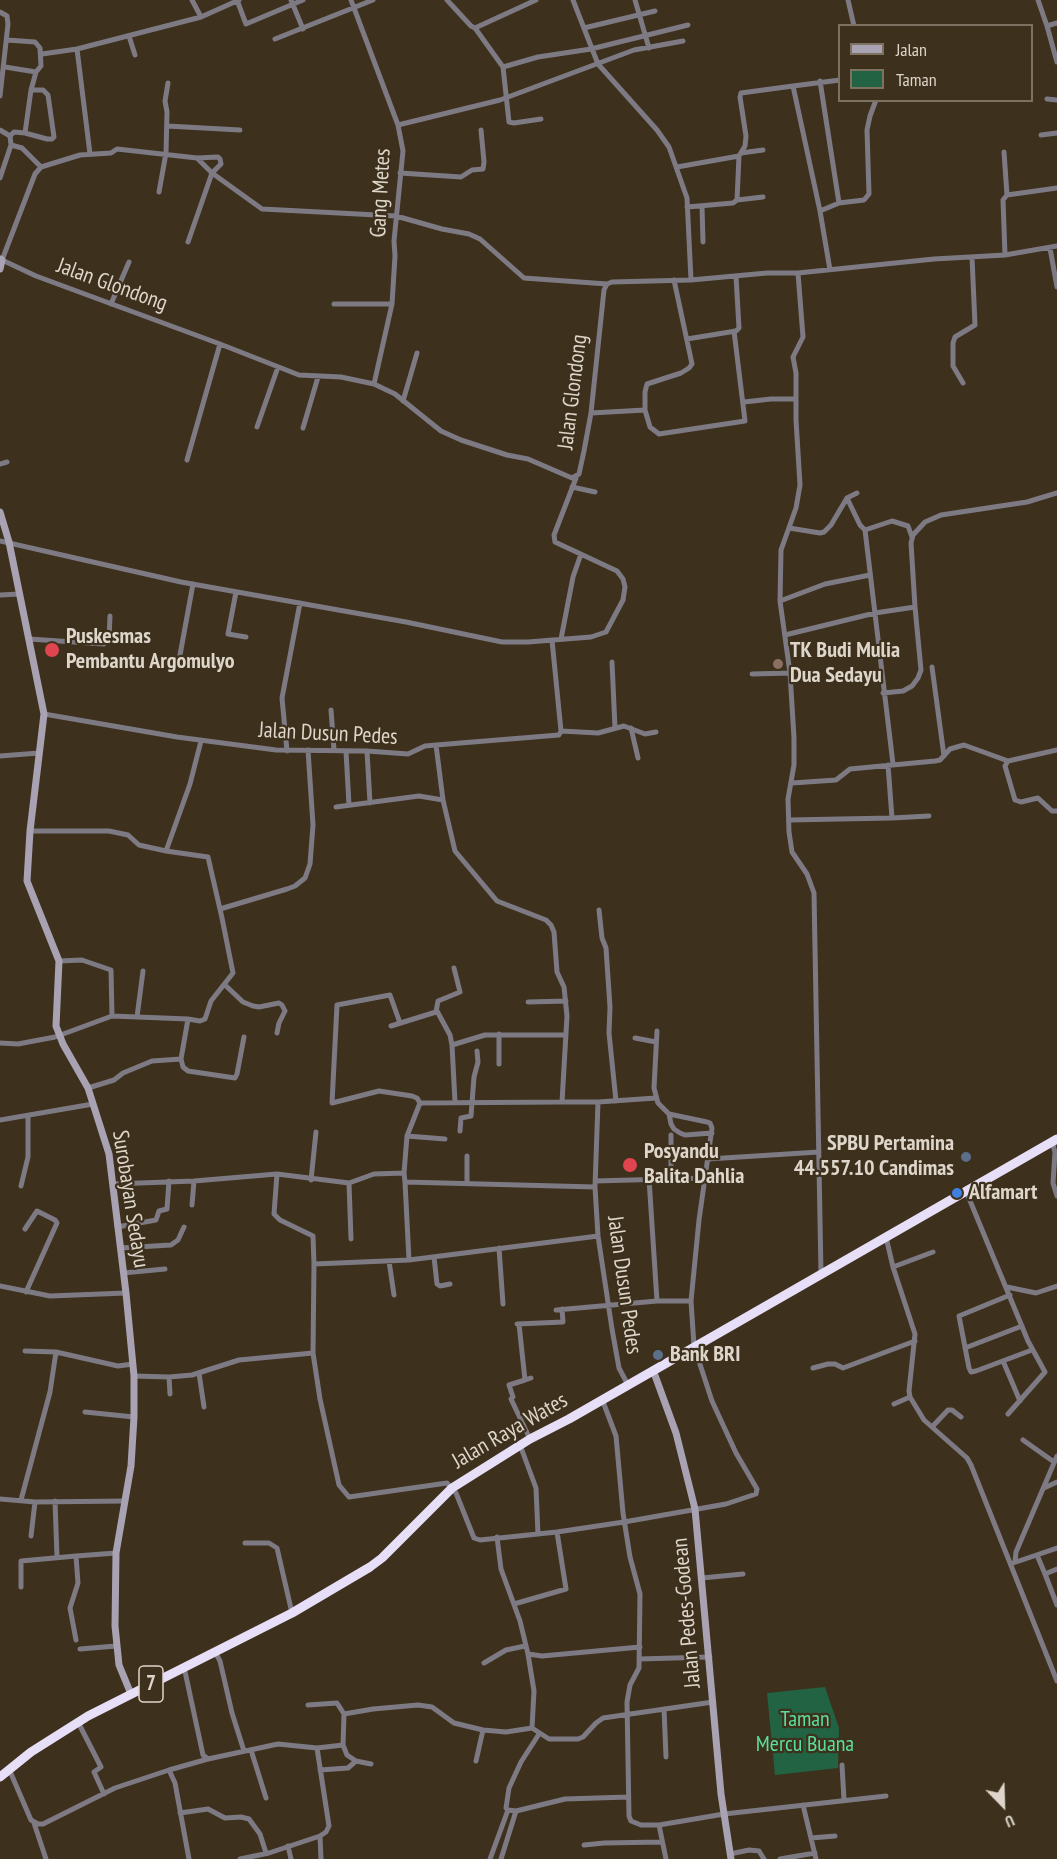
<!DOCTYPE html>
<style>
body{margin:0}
#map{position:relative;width:1057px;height:1859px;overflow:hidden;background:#3d301d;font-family:"PT Sans Narrow",sans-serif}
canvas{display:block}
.legend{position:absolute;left:838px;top:24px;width:195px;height:78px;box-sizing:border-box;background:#3d301d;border:2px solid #7d7262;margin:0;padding:8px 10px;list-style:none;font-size:18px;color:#ded6ca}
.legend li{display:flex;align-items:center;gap:12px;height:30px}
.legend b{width:30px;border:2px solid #7d7262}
.north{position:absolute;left:973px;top:1775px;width:60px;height:60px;-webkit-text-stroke:4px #3d301d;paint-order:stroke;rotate:157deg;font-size:16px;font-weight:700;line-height:24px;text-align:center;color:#ded6ca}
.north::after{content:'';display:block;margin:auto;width:21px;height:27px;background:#ded6ca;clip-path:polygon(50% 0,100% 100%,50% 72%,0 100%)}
</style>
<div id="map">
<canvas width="1057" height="1859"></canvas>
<ul class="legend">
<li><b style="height:8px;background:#a9a2b3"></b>Jalan</li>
<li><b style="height:16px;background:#216342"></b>Taman</li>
</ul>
<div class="north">U</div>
</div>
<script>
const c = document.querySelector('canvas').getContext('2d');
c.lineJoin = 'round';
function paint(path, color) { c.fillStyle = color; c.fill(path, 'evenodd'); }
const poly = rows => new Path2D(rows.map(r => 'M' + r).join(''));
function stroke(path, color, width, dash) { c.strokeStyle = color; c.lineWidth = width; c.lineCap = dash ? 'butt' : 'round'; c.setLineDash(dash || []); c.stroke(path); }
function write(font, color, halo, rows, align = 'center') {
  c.font = font + ' "PT Sans Narrow",sans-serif'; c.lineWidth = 4.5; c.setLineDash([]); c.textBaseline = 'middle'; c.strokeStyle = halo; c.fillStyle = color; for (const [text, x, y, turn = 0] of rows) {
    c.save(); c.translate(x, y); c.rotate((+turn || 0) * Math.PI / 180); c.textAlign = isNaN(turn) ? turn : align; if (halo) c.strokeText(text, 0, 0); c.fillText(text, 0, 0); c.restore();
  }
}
const green = poly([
 [825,1687,839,1728,838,1768,775,1775,767,1693]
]);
const street = poly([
 [192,0,201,17],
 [237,0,246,24,303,0],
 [291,0,303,29],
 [351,0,398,125,403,151,394,241,395,256,392,304,374,384],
 [447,0,471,26,475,28,536,0],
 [573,0,598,64,657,130,669,147,687,198,691,280],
 [635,0,649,48],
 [848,0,854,26],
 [1038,0,1047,26,1057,62],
 [0,12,7,16,8,24,0,96],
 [1047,26,1057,23],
 [475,28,503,67],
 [584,28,655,11],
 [129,36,135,55],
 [275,39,373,0],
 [77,49,90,154],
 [42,54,77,49,201,17,239,0],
 [5,67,36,72,41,66,40,48,35,42,7,40],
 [820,81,839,203],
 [793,86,840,80],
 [1047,99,1057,100],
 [541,119,514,123,509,122,503,67,538,57,591,49,688,25],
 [398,125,500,100,634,50,683,41],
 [167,126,240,130],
 [0,130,10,136,11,145,22,148,41,167],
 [25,133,47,139,52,139,54,137,48,95,43,90,31,90],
 [1041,135,1057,133],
 [10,136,14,132,25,133,31,90,36,72],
 [1004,152,1007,195,1003,200,1005,255],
 [741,153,763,150],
 [197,158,212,173,262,209,396,216,442,229,469,234,480,239,524,278,607,284],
 [677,167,739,156],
 [400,173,461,177,472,170,483,169,484,162,481,130],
 [0,178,11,145],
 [159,192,166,153,167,112,165,101,168,83],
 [1007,195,1057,188],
 [737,200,763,197],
 [702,206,703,242],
 [687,207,733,203,737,200,739,156,745,146,746,136,740,97,741,93,793,86,820,211],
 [188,242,212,173,221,164,220,159,218,157,197,158,117,149,111,153,80,155,41,167,35,174,2,260,36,276,220,344,299,375,341,377,374,384,395,394,441,431,461,440,507,455,528,459,572,478,579,474,584,451,591,413,604,290,607,284,612,282,691,280,767,273,798,273,934,259,1005,255,1057,246],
 [1050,248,1057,287],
 [830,270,820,211,839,203,864,200,869,194,867,130,870,116,876,100],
 [798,273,803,337,793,357,796,373,796,420,800,485,796,508,781,550,780,601,790,673,794,738,794,765,788,799,789,832,792,852,807,874,814,893,821,1274],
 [111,304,129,262],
 [334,304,392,304],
 [687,339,736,331,739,328,736,276],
 [963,383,953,366,953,343,955,337,975,325,972,257],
 [403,401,417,353],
 [744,402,771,399,796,399],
 [645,410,645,392,647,384,681,373,689,368,692,364,674,280],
 [591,413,645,410,650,427,659,434,745,421,734,331],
 [257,427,278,367],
 [303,428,318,377],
 [187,460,220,344],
 [0,464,7,462],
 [572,487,595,492],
 [847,498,860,525,865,530,893,764],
 [789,528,820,533,824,532,831,525,847,498,857,493],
 [865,530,892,521,908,526,912,537],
 [0,541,181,582,406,622,502,642,528,642,591,637,606,632,623,600,625,587,623,579,617,571,555,542,554,535,576,478],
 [236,592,228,634,246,637],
 [0,595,20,594],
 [780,601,825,584,870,575],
 [785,635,875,613,915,607],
 [29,639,104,644,109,639,110,616],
 [561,639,573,577,581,554],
 [180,655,193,584],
 [612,662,615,728],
 [932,667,944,756],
 [752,674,790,673],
 [883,693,903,691,912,686,918,678,921,670,915,607,911,543,913,535,925,522,941,515,1027,502,1057,493],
 [331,710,334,750],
 [44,714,177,737,276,750,367,751,408,754,425,746,436,745,443,800,455,851,497,901,546,920,551,925,554,932,557,972,564,987,567,1016,562,1102,598,1102,595,1187,598,1236,612,1329,619,1368,628,1385],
 [631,728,638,758],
 [561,731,598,733,624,726,645,734,656,732],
 [436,745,559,735,561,731,552,640],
 [1057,750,1008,761,1005,766,1015,800,1021,802,1038,798,1052,811,1057,811],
 [287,751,282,698,300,603],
 [346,751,349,805],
 [367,751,370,803],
 [0,756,39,753],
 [792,783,836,780,850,769,935,761,940,760,950,749,964,745,1008,761],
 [336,807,419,796,443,800],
 [892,818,929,816],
 [789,820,892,818,888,765],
 [30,831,109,831,128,835,139,845,166,851,190,784,201,741],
 [220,909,287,889,295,886,305,878,310,864,313,825,308,750],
 [599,910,602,938,606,948,610,1007,609,1033,616,1101],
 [59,961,82,960,111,970,112,1016],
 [225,985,243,1002,253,1006,259,1007,279,1003,282,1005,285,1011,279,1023,277,1033],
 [528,1002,566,1001],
 [437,1011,450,1035,452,1045],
 [137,1017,143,971],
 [188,1019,181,1059,183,1067,188,1071,235,1078,237,1074,244,1037],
 [400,1023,390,995,337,1005,332,1103,379,1091,412,1096,417,1098,420,1103],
 [391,1026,436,1012,438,1001,460,992,454,968],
 [635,1038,656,1042],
 [0,1043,18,1044,55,1037,112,1016,188,1019,200,1021,205,1019,211,1001,233,973,222,918,208,857,166,851],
 [499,1064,499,1034],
 [88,1088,114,1080,123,1073,152,1061,181,1059],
 [455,1102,452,1045,485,1035,566,1035],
 [562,1102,420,1103,407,1136,404,1173,405,1182,595,1187],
 [598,1102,656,1098],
 [669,1114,671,1124,674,1129,680,1133,685,1135,712,1133],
 [0,1120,93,1104],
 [460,1131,461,1118,471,1116,474,1077,478,1062,477,1051],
 [671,1135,671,1178],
 [407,1136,445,1139],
 [1052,1142,1055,1152,1053,1183,1057,1196],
 [467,1156,467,1183],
 [708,1159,819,1152],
 [277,1174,274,1214,280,1220,313,1236,314,1264],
 [649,1179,657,1301],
 [311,1180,316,1132],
 [595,1181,705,1178],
 [405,1182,409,1260],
 [349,1183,351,1239],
 [113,1184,194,1181,277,1174,349,1183,374,1174,404,1173],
 [21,1186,28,1157,28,1116],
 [966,1191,1028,1341,1045,1372,1008,1414],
 [192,1205,194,1181],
 [117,1227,156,1220,159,1211,167,1209,169,1181],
 [25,1229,37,1211,55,1220,57,1223,26,1292],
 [598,1236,409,1260,314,1264,313,1353,320,1399,339,1485,349,1497,447,1483,456,1493,474,1538,480,1540,557,1532,624,1522,726,1504,756,1494,757,1489,736,1453,712,1401,694,1346,691,1301,699,1220,712,1128,710,1123,707,1122,669,1114,658,1103,654,1088,657,1031],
 [886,1237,893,1267,915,1334,909,1391,910,1397,924,1420,967,1458,971,1465,1057,1681],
 [120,1248,171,1245,178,1240,184,1227],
 [499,1248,503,1304],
 [434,1257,437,1284,440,1286,450,1284],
 [389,1261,394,1295],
 [893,1267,933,1252],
 [123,1273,165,1269],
 [0,1286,50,1296,126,1293],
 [1007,1287,1036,1293,1057,1286],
 [1010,1295,959,1316,969,1368,971,1372,976,1371,1032,1350],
 [556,1310,657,1301,691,1301],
 [517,1324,563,1322,562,1309],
 [519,1324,525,1380,531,1378],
 [965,1348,1022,1326],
 [25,1351,56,1352,118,1366,133,1364],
 [1003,1361,1020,1401],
 [813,1368,828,1364,835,1364,843,1368,915,1341],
 [199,1373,204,1407],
 [134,1376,169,1377,192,1375,239,1360,313,1353],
 [169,1377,170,1394],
 [525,1380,509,1385,513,1397,511,1399,530,1439],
 [602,1399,616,1436,623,1513,630,1557,640,1594,639,1668,630,1685,627,1702,629,1816,631,1821,641,1825,659,1825,724,1814,886,1796],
 [894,1404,910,1397],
 [85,1412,134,1417],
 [932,1427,948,1410,952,1410,961,1417],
 [1023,1440,1054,1462],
 [520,1445,536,1488,538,1534],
 [1044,1488,1057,1482],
 [0,1499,35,1502,125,1501],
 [21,1500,50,1392,56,1352],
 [55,1501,57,1557],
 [31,1536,35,1502],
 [497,1537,501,1569,520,1621,528,1654,534,1691,532,1728],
 [245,1543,269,1543,277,1548,292,1613],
 [1037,1555,1045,1574],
 [1015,1562,1016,1552,1057,1456],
 [1013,1563,1057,1548],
 [1057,1569,1045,1574,1057,1605],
 [702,1578,743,1574],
 [21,1587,21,1561,76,1556],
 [514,1604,566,1589,557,1532],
 [76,1640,70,1608,78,1583,76,1556,116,1553],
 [80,1649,116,1646],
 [215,1652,220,1661,232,1713,244,1751],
 [528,1654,542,1656,640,1647],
 [639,1659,710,1657],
 [484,1663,506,1650,525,1646],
 [184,1667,203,1755,208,1759,278,1744,317,1748,343,1745],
 [308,1705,337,1703,344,1714],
 [664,1709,666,1757],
 [78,1722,101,1767,94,1772,104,1794],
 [317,1748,329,1826,326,1832,320,1836,321,1859],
 [251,1750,266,1798],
 [476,1761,483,1730],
 [371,1764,356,1761,347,1755,343,1745,344,1714,373,1709,418,1705,432,1707,454,1723,483,1730,506,1732,532,1728,549,1739,578,1739,583,1737,596,1723,603,1718,713,1702],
 [842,1765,844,1800],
 [9,1769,31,1820,38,1824,43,1824,115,1788,169,1770,175,1783,189,1859],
 [169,1770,208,1759],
 [320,1770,348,1768,356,1761],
 [803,1805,816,1859],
 [516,1811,508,1810,506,1808,509,1788,521,1762,539,1734],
 [180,1813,208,1809,225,1818,241,1817,249,1819,260,1834,266,1853],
 [34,1823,46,1859],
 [659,1825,666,1859],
 [811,1838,835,1836],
 [584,1845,604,1843,661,1842],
 [288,1846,291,1859],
 [730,1854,749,1850,759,1851,764,1859],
 [240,1859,269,1853,320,1836],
 [490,1859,508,1810],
 [501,1859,516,1811,565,1799,628,1797],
 [780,1859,815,1853]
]);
const secondary = poly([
 [0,259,2,260,0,269],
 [0,512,9,542,44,714,30,831,27,881,59,961,56,1026,63,1044,88,1088,109,1154,126,1293,134,1376,134,1417,131,1466,116,1553,115,1626,119,1665,131,1694],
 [653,1370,676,1433,695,1509,721,1794,731,1859]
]);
const highway = poly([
 [0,1777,31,1752,88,1716,292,1613,370,1567,382,1558,452,1488,530,1439,569,1419,1057,1139]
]);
const markers = [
 [52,650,8,"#e0444e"],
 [778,664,6,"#8d6e63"],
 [966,1157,6,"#5c6f8a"],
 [630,1165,8,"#e0444e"],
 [957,1193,6,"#3f7fe0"],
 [658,1355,6,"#5c6f8a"]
];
const shields = [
 [151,1684,24]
];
const shieldNames = [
 ["7",151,1684]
];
const streetNames = [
 ["Gang Metes",381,193,-87],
 ["Jalan Glondong",112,285,20],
 ["Jalan Glondong",573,392,-83],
 ["Jalan Dusun Pedes",328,734,3],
 ["Surobayan Sedayu",130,1199,81],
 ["Jalan Dusun Pedes",624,1285,82],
 ["Jalan Raya Wates",510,1431,-30],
 ["Jalan Pedes-Godean",687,1613,-95]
];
const poiNames = [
 ["Puskesmas",66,637],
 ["Pembantu Argomulyo",66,662],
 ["TK Budi Mulia",790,651],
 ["Dua Sedayu",790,676],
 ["SPBU Pertamina",954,1144,"right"],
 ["44.557.10 Candimas",954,1169,"right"],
 ["Posyandu",644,1152],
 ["Balita Dahlia",644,1177],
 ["Alfamart",969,1193],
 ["Bank BRI",670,1355]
];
const parkNames = [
 ["Taman",805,1720],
 ["Mercu Buana",805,1745]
];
paint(green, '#216342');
stroke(street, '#7e7a84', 5);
stroke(secondary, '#a9a2b3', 7);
stroke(highway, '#e7def7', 9);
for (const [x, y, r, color] of markers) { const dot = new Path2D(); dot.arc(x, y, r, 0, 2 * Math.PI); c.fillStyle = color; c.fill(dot); stroke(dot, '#3d301d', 2); }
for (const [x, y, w] of shields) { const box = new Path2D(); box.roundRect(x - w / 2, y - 18, w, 36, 4.5); c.fillStyle = '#3d301d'; c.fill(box); stroke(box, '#ded6ca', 1.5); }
write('bold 21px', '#ded6ca', null, shieldNames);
write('22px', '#ded6ca', '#3d301d', streetNames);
write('bold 22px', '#ded6ca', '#3d301d', poiNames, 'left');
write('22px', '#59df9c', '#3d301d', parkNames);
</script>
